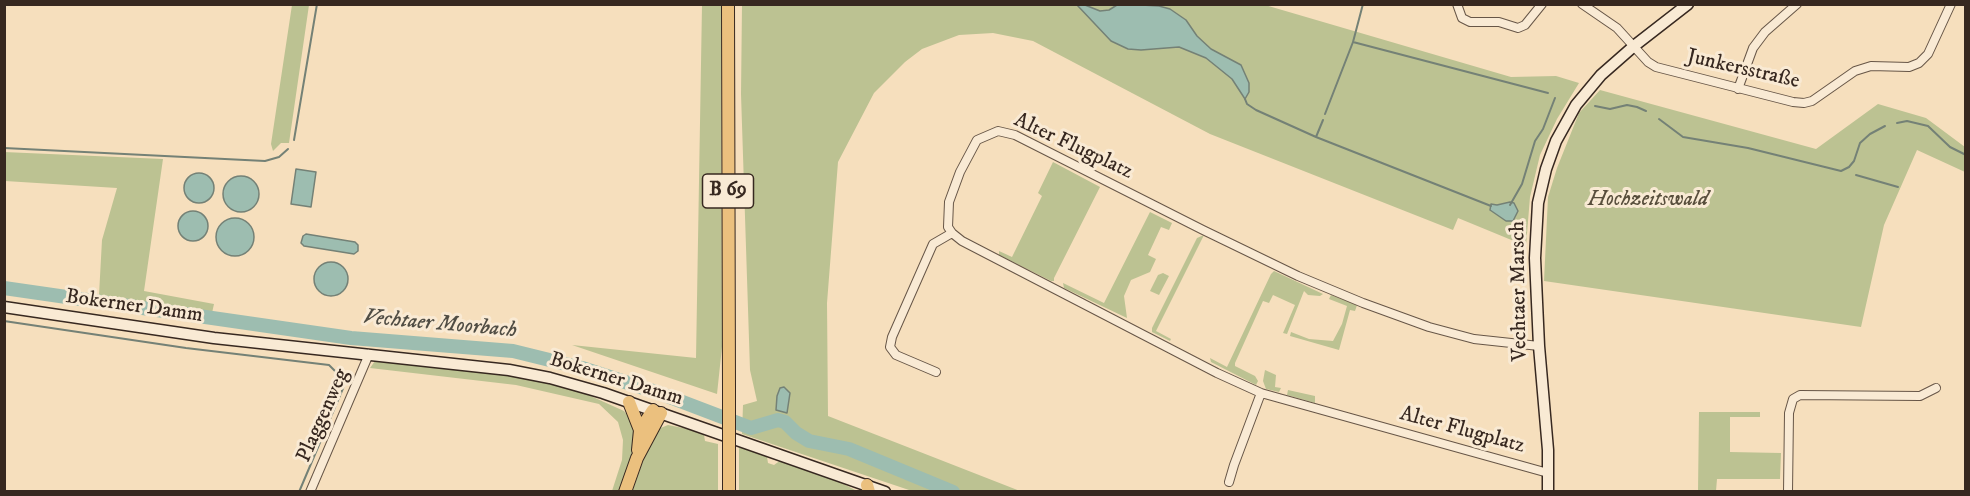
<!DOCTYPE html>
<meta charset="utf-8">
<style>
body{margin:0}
#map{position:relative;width:1970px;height:496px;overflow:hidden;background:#f6dfbd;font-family:"IM FELL DW Pica",serif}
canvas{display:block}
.frame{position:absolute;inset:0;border:6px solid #372820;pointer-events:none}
</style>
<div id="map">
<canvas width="1970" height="496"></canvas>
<div class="frame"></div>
</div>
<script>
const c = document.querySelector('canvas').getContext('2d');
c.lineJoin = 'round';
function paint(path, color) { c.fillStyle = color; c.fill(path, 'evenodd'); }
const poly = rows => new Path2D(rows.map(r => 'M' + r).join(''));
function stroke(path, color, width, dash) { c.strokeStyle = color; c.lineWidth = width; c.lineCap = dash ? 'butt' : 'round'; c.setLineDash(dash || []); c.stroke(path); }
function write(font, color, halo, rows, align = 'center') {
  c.font = font + ' "IM FELL DW Pica",serif'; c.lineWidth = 6; c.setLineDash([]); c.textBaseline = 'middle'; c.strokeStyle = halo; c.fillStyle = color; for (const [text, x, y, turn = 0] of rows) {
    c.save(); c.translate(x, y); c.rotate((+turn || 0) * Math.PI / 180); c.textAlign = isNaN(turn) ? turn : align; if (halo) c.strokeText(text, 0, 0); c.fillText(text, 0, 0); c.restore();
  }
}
const green = poly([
 [292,5,309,5,289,143,281,143,273,151,271,144],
 [702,5,721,5,722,347,717,394,572,345,696,358],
 [742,5,1265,5,1511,77,1556,76,1579,83,1557,119,1540,155,1530,197,1526,246,1458,218,1453,230,1210,134,1033,41,993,33,959,35,922,49,905,62,874,93,838,162,827,303,828,416,1020,491,912,491,742,434,743,405,757,401,750,370,741,94],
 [1600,90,1816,149,1878,104,1926,118,1965,147,1965,172,1917,150,1884,225,1861,327,1544,281,1548,197,1557,168,1579,113],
 [4,152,163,159,144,291,214,304,212,313,99,295,102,240,117,188,5,181],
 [1053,162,1100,187,1054,278,1054,281,1051,281,999,255,999,251,1012,257,1042,196,1038,193],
 [1150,212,1172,223,1169,230,1161,227,1148,255,1156,259,1150,272,1131,280,1124,296,1127,318,1064,288,1063,283,1104,303],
 [1204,235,1156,331,1171,339,1170,341,1152,332,1152,328,1197,238],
 [1274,271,1323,294,1320,296,1308,295,1304,291,1287,334,1283,333,1295,305,1273,295,1269,303,1263,301,1235,363,1235,366,1255,376,1258,381,1256,385,1211,362,1210,358,1227,367,1271,274],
 [1163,273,1169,276,1159,295,1150,291,1158,275],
 [1331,295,1357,305,1355,311,1350,310,1339,350,1290,336,1291,332,1309,339,1333,341,1342,324,1347,306,1329,299],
 [381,360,485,372,527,378,584,393,624,411,635,425,634,446,620,491,612,491,622,460,623,440,618,422,599,404,516,385,370,368,375,361],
 [1265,370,1276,375,1275,387,1281,388,1279,392,1266,389,1263,381],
 [1288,390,1315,396,1315,403,1287,395],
 [1699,412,1760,412,1760,417,1730,417,1730,452,1781,453,1780,479,1717,479,1716,491,1698,491],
 [668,425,688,429,704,435,705,441,718,444,718,491,632,492,645,455,658,429],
 [739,448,744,448,761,453,767,457,768,463,774,465,781,460,834,479,857,491,739,492]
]);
const water = poly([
 [1124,4,1159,6,1170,9,1186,20,1197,36,1211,49,1241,65,1249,83,1249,92,1245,99,1232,79,1206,58,1179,47,1141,50,1128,49,1111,41,1077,5,1085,5,1100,11,1109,10,1117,5,1124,4],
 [296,169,316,172,311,207,291,204,296,169],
 '184 188a15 15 0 1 1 30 0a15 15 0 1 1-30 0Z',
 '223 194a18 18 0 1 1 36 0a18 18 0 1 1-36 0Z',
 [1510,202,1514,203,1518,211,1513,221,1506,221,1490,210,1491,204,1497,205,1510,202],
 '178 226a15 15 0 1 1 30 0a15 15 0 1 1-30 0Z',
 '216 237a19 19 0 1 1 38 0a19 19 0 1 1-38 0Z',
 [306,234,355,242,358,245,358,251,354,254,304,246,301,243,303,236,306,234],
 '314 279a17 17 0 1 1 34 0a17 17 0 1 1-34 0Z',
 [784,387,790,393,787,413,776,410,777,396,780,388,784,387]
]);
const stream = poly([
 [1353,42,1548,93],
 [1245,99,1247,104,1256,110,1316,137,1491,206],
 [1595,106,1610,109,1627,105,1637,107,1646,111],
 [1325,114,1353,42,1363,4],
 [1659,119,1683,137,1748,148,1841,171,1849,167,1854,161,1860,143,1870,134,1885,126],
 [1897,123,1907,121,1928,126,1950,147,1966,155],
 [1316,137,1323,120],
 [294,140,317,4],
 [4,148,265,161,279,157,288,149],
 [1856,175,1898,187],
 [1510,205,1522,184,1535,141,1543,129,1555,98],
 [4,321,186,348,329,365,344,380,344,386,299,492]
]);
const river = poly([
 [4,288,351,338,513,351,582,368,659,393,751,428,778,420,785,422,796,433,809,441,849,449,953,492]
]);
const street = poly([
 [1457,4,1462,18,1470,22,1499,22,1518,28,1525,25,1542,4],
 [1582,4,1617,28,1648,62,1656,67,1793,102,1804,103,1812,101,1855,71,1871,66,1909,67,1919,63,1928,54,1951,4],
 [1738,89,1753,48,1765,32,1797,4],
 [1539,346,1474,339,1429,327,1363,303,1298,276,1203,230,1015,135,998,131,977,140,960,172,949,202,948,227,952,233,962,241,1217,373,1261,393,1548,473],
 [936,372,896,355,890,347,892,337,933,244,952,233],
 [1229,482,1234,465,1261,393],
 [310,492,369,354],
 [1788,492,1789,413,1793,399,1800,395,1920,396,1936,388]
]);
const secondary = poly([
 [4,307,214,338,509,370,550,378,603,393,885,492],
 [1548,492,1548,450,1539,346,1535,258,1538,203,1546,169,1556,141,1576,105,1601,75,1634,46,1688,4]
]);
const primary = poly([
 [728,4,729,389],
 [629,402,640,430],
 [638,450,640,430,653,410],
 [729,450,729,492],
 [867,485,869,492],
 [625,492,637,458,661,413]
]);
const primaryBridge = poly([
 [729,389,729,450]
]);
const shields = [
 [728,191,51]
];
const shieldNames = [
 ["B 69",728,191]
];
const streetNames = [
 ["Junkersstraße",1743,70,13],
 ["Alter Flugplatz",1073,147,25],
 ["Vechtaer Marsch",1520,291,-91],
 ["Bokerner Damm",134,307,8],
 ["Bokerner Damm",616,380,17],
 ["Plaggenweg",324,416,-66],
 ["Alter Flugplatz",1462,431,15]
];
const parkNames = [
 ["Hochzeitswald",1648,201]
];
const waterNames = [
 ["Vechtaer Moorbach",440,325,5]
];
paint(green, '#bcc292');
paint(water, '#9dbdb0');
stroke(water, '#748176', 1.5);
stroke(stream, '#748176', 2);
stroke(river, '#9dbdb0', 14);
stroke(street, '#675647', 10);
stroke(secondary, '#372820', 13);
stroke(primary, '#372820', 14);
stroke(street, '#f9ead4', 8);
stroke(secondary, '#f9ead4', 10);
stroke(primary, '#ebc07e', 12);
stroke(primaryBridge, '#372820', 14, []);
stroke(primaryBridge, '#ebc07e', 12);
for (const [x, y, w] of shields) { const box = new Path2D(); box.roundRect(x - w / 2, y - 17, w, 34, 4.5); c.fillStyle = '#f9ead4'; c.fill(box); stroke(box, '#372820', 1.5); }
write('bold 20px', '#372820', null, shieldNames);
write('21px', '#372820', '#f9ead4', streetNames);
write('italic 21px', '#584e3c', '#f9ead4', parkNames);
write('italic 22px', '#504d44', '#f9ead4', waterNames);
</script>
